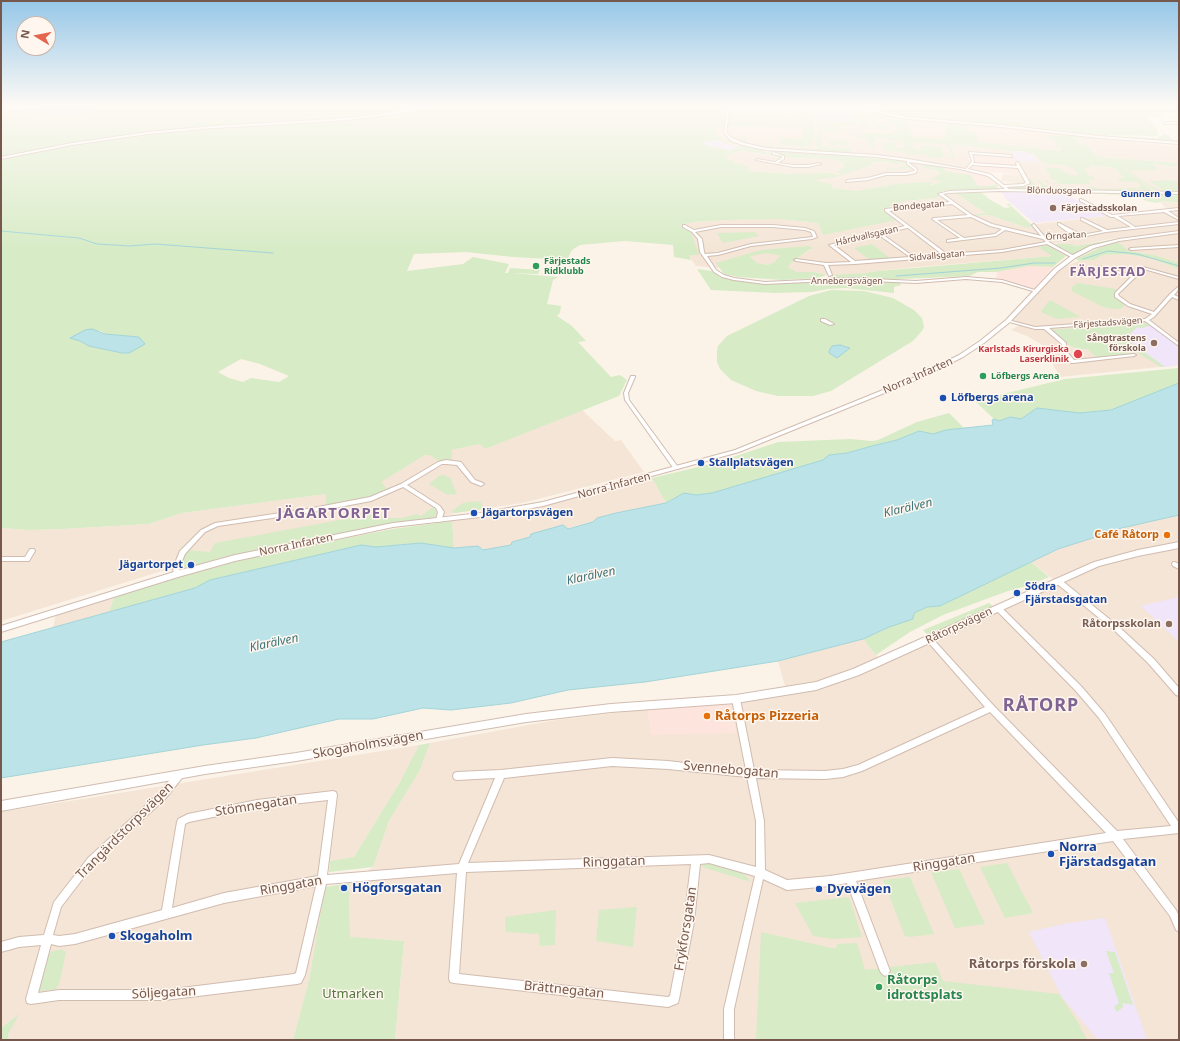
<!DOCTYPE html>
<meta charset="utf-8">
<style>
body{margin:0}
#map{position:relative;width:1180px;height:1041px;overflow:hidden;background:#fcf3e8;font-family:"Noto Sans",sans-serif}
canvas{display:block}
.frame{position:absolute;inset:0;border:2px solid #77584c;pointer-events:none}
.north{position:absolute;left:16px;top:16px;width:40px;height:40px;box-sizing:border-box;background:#fff7ef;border:1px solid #c9b7ae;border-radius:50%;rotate:280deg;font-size:11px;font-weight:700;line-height:16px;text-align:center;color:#77584c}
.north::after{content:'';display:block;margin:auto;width:14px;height:18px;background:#e6654e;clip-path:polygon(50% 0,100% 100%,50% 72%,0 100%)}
</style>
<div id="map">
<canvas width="1180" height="1041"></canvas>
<div class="frame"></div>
<div class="north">N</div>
</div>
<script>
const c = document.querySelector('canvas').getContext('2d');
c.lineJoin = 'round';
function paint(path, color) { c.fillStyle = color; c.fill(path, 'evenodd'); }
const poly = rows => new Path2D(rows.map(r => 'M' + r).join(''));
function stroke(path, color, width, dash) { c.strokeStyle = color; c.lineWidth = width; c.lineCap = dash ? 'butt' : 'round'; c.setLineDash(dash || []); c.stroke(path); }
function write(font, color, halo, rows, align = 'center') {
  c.font = font + ' "Noto Sans",sans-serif'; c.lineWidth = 3; c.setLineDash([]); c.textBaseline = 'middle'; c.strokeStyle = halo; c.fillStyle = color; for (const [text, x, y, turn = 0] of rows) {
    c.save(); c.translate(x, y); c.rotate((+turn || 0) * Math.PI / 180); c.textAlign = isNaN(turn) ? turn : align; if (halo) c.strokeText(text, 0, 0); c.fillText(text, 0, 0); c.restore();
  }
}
const residential = poly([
 [727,106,866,106,868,111,947,122,945,139,913,137,892,132,892,134,866,132,869,133,868,138,954,144,1060,157,1096,162,1100,167,1137,169,1151,164,1179,167,1179,178,1177,179,1179,181,1167,180,1150,181,1164,191,1162,192,1061,189,1001,181,1003,174,1023,175,969,158,971,163,967,168,885,157,779,149,737,143,736,144,740,145,730,151,718,139,724,139,718,137,714,130,720,126,815,130,805,123,856,125,794,117,792,120,737,117,725,115],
 [965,123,1059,134,1061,151,978,142,977,133,968,132],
 [1075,137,1179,146,1179,163,1098,157,1088,146,1082,145],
 [741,151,787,158,833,159,843,163,845,167,843,169,872,165,871,162,896,163,896,160,926,164,921,166,937,171,941,174,939,180,942,182,932,185,925,183,925,182,895,184,857,191,832,188,815,180,836,177,841,174,787,174,749,171,748,166,734,163,726,155],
 [955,193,986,213,974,216,989,215,1027,228,1036,224,1167,209,1160,202,1164,201,1179,203,1179,231,1110,239,1075,246,1055,243,1039,247,1053,256,917,267,868,272,870,273,834,276,814,272,797,272,788,267,792,262,813,248,768,265,757,263,750,256,746,255,719,268,696,266,688,255,698,255,694,243,679,225,695,222,726,220,779,219,818,223,823,235,896,219,883,210,904,201,937,198,938,195],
 [1179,233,1179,263,1154,255,1129,251,1118,242],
 [1126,254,1153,259,1179,269,1179,365,1060,377,1041,344,1027,336,1011,330,1021,324,1014,320,1061,268,1079,261,1094,260,1103,255],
 [582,410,615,441,621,440,644,472,522,503,455,513,433,519,392,523,179,569,162,571,1,621,1,528,29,530,62,529,149,524,182,513,326,494,326,505,388,490,380,482,425,455,429,455,441,462,451,460,452,450,480,444,485,449],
 [652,478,666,503,616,513,597,518,593,522,512,542,512,545,483,550,478,546,454,548,452,521,501,515,537,508],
 [1179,515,1179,1040,723,1040,721,1037,720,1040,395,1040,404,941,350,938,349,883,373,867,389,821,420,770,430,743,556,720,647,709,736,732,730,702,787,693,778,661,863,639,882,662,929,644,1058,583,1031,562,1058,549,1099,536,1100,533],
 [115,594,109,612,53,628,56,613],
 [419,745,400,782,354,857,330,861,309,980,293,1040,9,1040,8,1035,18,1015,1,1028,1,812]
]);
const commercial = poly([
 [969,153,1013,156,1023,175,984,171,967,168,971,163],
 [944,167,965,170,985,175,996,184,988,186,978,186,973,180,963,174,945,171],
 [1029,266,1053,267,1034,289,996,279,997,272],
 [730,702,736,733,651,735,647,709]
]);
const education = poly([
 [811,110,851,112,852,119,845,122,821,120,811,117],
 [718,139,725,144,737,146,730,151,706,145,703,142],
 [1010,151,1032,152,1039,162,1017,161],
 [1001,192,1064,193,1106,216,1034,223,1007,200],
 [1151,325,1179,346,1179,365,1165,367,1129,341,1128,336,1137,327,1142,328],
 [1179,597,1179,642,1141,606],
 [1105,918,1147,1040,1098,1040,1062,997,1029,932,1068,923]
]);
const green = poly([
 [1,106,427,106,373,116,335,120,143,133,76,142,1,157],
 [432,106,727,106,725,115,728,115,729,113,732,115,792,120,795,115,799,113,799,111,809,110,809,114,811,115,811,117,827,121,845,122,852,119,851,113,856,113,857,118,856,125,840,125,841,129,845,132,856,132,848,134,847,132,824,131,819,134,821,134,822,140,848,141,848,145,830,145,829,141,822,141,822,147,851,148,852,154,823,152,816,147,817,145,815,144,817,141,815,140,819,130,817,130,816,123,814,123,815,130,804,130,816,131,812,140,815,141,807,146,782,145,780,144,779,141,781,139,772,137,803,139,801,135,802,135,801,134,803,133,803,129,720,126,720,128,714,131,718,137,725,139,703,142,706,145,730,151,740,145,723,141,731,140,762,149,765,152,777,154,767,151,769,150,896,160,905,161,915,169,907,168,900,170,887,170,885,169,901,169,900,167,908,166,902,163,895,164,888,162,871,162,872,165,836,177,816,180,823,183,827,183,832,185,832,188,857,191,895,184,925,182,927,184,926,182,933,182,934,183,929,184,932,185,942,182,931,179,941,174,937,171,920,167,926,164,944,167,945,171,971,175,978,186,988,186,996,184,999,189,942,191,937,198,904,201,883,210,897,220,823,235,818,223,779,219,726,220,695,222,680,225,691,232,699,255,689,255,691,260,674,257,673,245,625,241,580,245,572,250,567,260,513,257,466,252,414,254,407,271,463,264,473,257,509,264,505,273,508,273,510,268,540,270,538,274,511,273,559,277,553,280,547,304,561,306,560,313,557,316,572,326,586,341,578,342,611,377,620,375,627,380,619,396,485,449,480,444,452,450,452,460,441,462,429,455,425,455,381,482,388,490,371,497,326,505,326,494,182,513,149,524,62,529,29,530,1,528,1,159,81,143,147,134,216,128,336,121,404,113],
 [741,151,778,156,776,158,780,159,782,156,778,154,787,158,833,159,843,163,845,167,835,173,847,172,837,175,831,173,787,174,749,171,748,166,734,163,734,161,729,159,726,155],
 [96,331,101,331,105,334,139,337,122,353,89,346,80,341,71,337],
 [241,359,260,364,289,376,279,382,251,378,243,382,229,378,218,372],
 [872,106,1171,106,1179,107,1179,114,1167,112,1160,113,1165,117,1147,117,1157,129,1157,136,1100,135,1014,125,1094,135,1092,136,1017,127,903,116,884,113],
 [859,115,867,115,866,119,872,120,874,115,873,120,866,119,866,121,875,122,880,125,886,126,886,129,877,129,877,126,879,125,873,126,873,123,868,123,868,129,862,129,859,123],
 [885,116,923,120,906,120,906,126,909,126,909,131,913,137,945,139,947,122,965,123,968,132,977,133,978,142,1027,147,1061,151,1061,148,1056,147,1055,141,1046,138,1045,135,1059,136,1059,134,1095,138,1096,139,1075,138,1082,145,1088,146,1098,157,1179,163,1179,167,1152,164,1160,170,1138,170,1153,171,1154,172,1131,170,1132,173,1144,181,1162,192,1157,192,1128,171,1126,168,1124,169,1155,192,1144,192,1139,188,1138,186,1141,186,1138,182,1120,181,1117,178,1124,178,1115,168,1099,166,1089,165,1090,168,1084,168,1089,176,1093,176,1095,179,1088,180,1091,184,1061,184,1048,183,1044,180,1048,180,1049,183,1060,183,1055,180,1057,180,1053,180,1051,177,1054,177,1051,177,1045,167,1063,169,1062,171,1069,173,1071,175,1068,176,1079,175,1073,168,1067,167,1066,165,1070,165,1043,164,1048,163,1041,161,1032,152,1032,154,1023,151,1010,151,950,144,954,156,952,157,946,157,945,155,952,156,947,145,918,142,918,143,912,143,914,149,922,150,921,145,940,147,944,157,927,158,927,155,907,155,905,152,883,150,884,148,882,142,895,143,896,148,904,149,903,142,876,138,875,141,873,141,874,148,869,147,867,138,856,137,852,135,859,136,861,135,855,133,866,133,864,132,892,134,892,131,896,131,897,126,891,124,892,121,904,120,902,118],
 [1162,134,1170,135,1169,137,1174,140,1179,140,1179,143,1117,139,1098,136,1159,138,1158,136,1162,136],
 [746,138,746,142,761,146,771,145,772,147,818,149,821,151,820,152,769,149,745,144,734,139],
 [1029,178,1034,179,1031,179,1035,186,1042,186,1036,179,1040,180,1043,184,1047,186,1086,189,1090,186,1102,189,1136,188,1142,192,1012,190,1007,188,1013,188,1007,187,1029,185,1031,183],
 [1167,180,1179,181,1179,192,1164,191,1149,181],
 [980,191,989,199,1005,208,1011,207,1007,205,1008,203,1033,226,1027,228,989,215,974,216,972,215,986,213,955,193],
 [1081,193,1162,194,1174,196,1179,194,1179,203,1164,201,1156,203,1146,201,1138,196],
 [755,232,759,236,723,243,717,233],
 [1128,237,1094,245,1071,255,1052,244,1071,244,1075,246],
 [1118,242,1129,251,1154,255,1179,263,1179,269,1153,259,1126,254,1103,255,1094,260,1079,261,1076,259,1101,247],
 [872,244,891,259,871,261,854,248],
 [1047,245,1066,256,1053,267,1029,266,997,272,978,272,970,276,899,279,901,285,894,287,894,293,846,288,828,289,811,292,775,293,711,290,697,269,712,271,720,277,736,281,769,284,850,281,874,282,875,280,833,279,831,275,869,273,868,272,1052,256,1038,247],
 [809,246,813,248,809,250,792,262,788,267,797,272,814,272,827,275,817,278,782,280,738,277,724,274,716,263,761,250],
 [767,253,782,256,779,257,775,262,768,265,757,263,750,256],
 [1078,283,1116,289,1117,290,1114,293,1115,296,1125,305,1121,309,1117,309,1107,308,1099,305,1072,291,1072,287],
 [831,290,864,291,893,298,914,310,922,318,924,327,922,331,913,341,831,391,813,396,778,396,756,391,731,380,720,369,717,362,717,351,718,346,727,336,809,296],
 [1050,300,1079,316,1079,317,1057,319,1043,313,1041,311],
 [1148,323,1151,325,1142,328,1137,327,1128,336,1129,341,1165,367,1161,367,1136,352,1126,353,1127,355,1099,359,1087,349,1078,349,1065,343,1050,330],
 [1179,368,1179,383,1111,410,1080,413,1037,408,1021,419,1010,417,999,421,994,419,976,402,1003,394,1065,379],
 [949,413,964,428,946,430,933,434,919,431,897,440,872,446,847,453,830,455,823,460,712,493,696,495,684,493,666,503,652,478,715,463,778,442,850,439,872,441,878,440,917,422],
 [444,475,450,478,457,494,448,495,429,484,439,476],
 [480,501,484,509,455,513,451,512,463,503],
 [433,507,436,511,436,515,433,519,392,523,179,569,181,560,187,550,210,552,215,543,378,513,383,518,402,518,417,514,421,516],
 [452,521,454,548,421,543,376,547,361,545,210,580,195,588,109,612,115,594,253,557,392,529],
 [1031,562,1049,577,1027,586,1008,591,943,615,910,632,876,655,863,639,889,627,913,619,914,613,927,607,940,606],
 [989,603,994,607,930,637,923,630],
 [430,743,420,770,389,821,373,867,329,872,330,861,354,857,400,782,419,745],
 [711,863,739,872,746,876,751,882,702,867,703,864],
 [1007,863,1033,913,1005,918,980,867],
 [959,869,985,924,955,928,931,872],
 [910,877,934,934,909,937,905,936,883,880],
 [349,883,350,937,404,941,395,1040,293,1040,309,980,325,887],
 [849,897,862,937,833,939,813,936,795,903],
 [637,907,633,947,596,941,599,910],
 [556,910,555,945,540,946,539,934,506,932,505,917],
 [761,932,836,949,837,944,857,943,865,970,935,962,943,981,1059,994,1077,1021,1087,1040,756,1040],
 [62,949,66,952,59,984,55,990,40,991,37,988,45,959,50,952],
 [1106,951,1115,952,1133,1005,1123,1003,1123,1007,1117,1012,1114,1007,1119,1003,1109,973,1114,973],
 [19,1014,8,1035,9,1040,1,1040,1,1028]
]);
const water = poly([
 [83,106,92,106,96,109,88,113,71,114,41,114,36,112,39,110,21,110,40,110,46,108,65,108,60,111,74,111,80,110,67,109,83,106],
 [92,329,105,334,139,337,145,344,129,353,122,353,89,346,80,341,70,338,85,330,92,329],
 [840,345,850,348,837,358,829,353,829,351,832,346,840,345],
 [1179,383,1179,515,1100,533,1099,536,1058,549,940,606,927,607,914,613,913,619,889,627,863,639,778,661,645,682,568,690,511,703,451,710,423,708,373,719,339,719,256,738,203,745,1,778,1,642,195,588,210,580,361,545,376,547,421,543,454,548,478,546,483,550,511,545,512,542,530,537,531,534,563,525,568,529,593,522,597,518,616,513,666,503,684,493,696,495,712,493,823,460,829,455,847,453,872,446,897,440,919,431,933,434,946,430,993,425,992,420,994,419,999,421,1010,417,1021,419,1037,408,1080,413,1111,410,1179,383]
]);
const stream = poly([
 [130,108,131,106],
 [1,231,79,238,97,244,130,246,155,244,273,253],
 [1083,259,1108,251,1137,254,1179,266],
 [896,276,1001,268,1034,263,1055,263]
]);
const minor = poly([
 [728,106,730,106,726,132,732,138,744,143,766,148,876,155,908,159,966,169,972,161,969,152,1011,155,1012,157,972,154,974,161,973,163,1017,166,1016,163,1018,162,1030,183,1024,186,1006,187,1009,189,1179,192,1179,194,998,191,949,193,943,194,972,215,992,224,1041,236,1032,225,1034,224,1045,237,1073,236,1058,225,1058,223,1059,223,1082,235,1103,231,1081,220,1081,218,1082,218,1107,230,1131,227,1114,217,1111,217,1080,201,1080,199,1081,199,1112,215,1179,208,1179,210,1168,211,1179,218,1179,220,1164,212,1118,216,1135,227,1179,222,1179,224,1106,232,1077,238,1047,239,1049,242,1074,256,1075,257,1073,258,1047,244,1002,252,855,264,828,265,832,275,829,276,824,265,796,261,794,260,796,259,826,263,851,262,829,245,905,226,885,211,885,209,950,202,938,194,949,191,1005,189,988,176,960,169,909,162,909,163,916,168,917,170,916,173,906,175,886,175,868,180,846,182,847,180,868,178,886,173,906,173,914,171,915,170,907,164,907,161,876,157,766,150,742,145,730,140,724,132,728,106],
 [972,165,1018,168,1026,183,1023,184,1004,185,990,174,968,169,972,165],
 [952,204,968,215,934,218,932,219,960,238,947,240,947,242,996,236,1005,230,1043,239,1046,242,1002,250,947,254,889,211,952,204],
 [971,217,990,226,1002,229,995,234,964,238,937,220,971,217],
 [907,228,908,228,943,255,914,257,882,234,907,228],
 [879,235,910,257,855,261,834,245,879,235],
 [1165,122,1179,122,1179,124,1164,124,1165,122],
 [773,152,784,156,784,159,778,163,794,165,808,165,820,163,821,164,808,167,794,167,756,160,757,159,775,162,782,158,782,156,772,154,773,152],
 [683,225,685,225,694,230,721,225,773,225,805,228,814,231,817,237,812,239,751,246,718,255,707,256,716,270,724,275,734,278,765,282,850,278,916,281,966,277,1002,280,1038,291,1036,292,1002,282,966,279,916,283,850,280,765,284,734,280,722,277,714,272,700,252,698,239,692,232,683,227,683,225],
 [721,227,773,227,805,230,811,232,813,237,751,244,718,253,705,254,704,252,702,239,695,232,721,227],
 [1179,245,1179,247,1131,250,1129,249,1131,248,1179,245],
 [1098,266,1133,275,1143,267,1179,277,1179,279,1144,269,1118,294,1119,296,1130,304,1154,312,1170,294,1179,286,1179,289,1174,295,1179,297,1179,300,1172,297,1154,317,1149,320,1179,343,1179,346,1145,321,1049,328,1066,343,1066,351,1074,360,1134,354,1136,355,1134,356,1073,363,1071,363,1062,351,1062,344,1044,329,1035,329,1006,321,1008,320,1035,327,1145,319,1152,314,1128,306,1115,297,1115,293,1131,277,1098,268,1098,266],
 [821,319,825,319,834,324,830,325,821,321,821,319],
 [631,376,635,376,635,377,628,393,629,400,678,467,679,468,678,469,674,469,625,400,624,393,631,376],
 [446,460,461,462,475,480,483,483,484,484,481,486,471,482,457,465,446,464,442,464,407,485,440,506,444,512,441,521,439,522,436,520,438,512,436,508,403,487,371,501,313,512,218,526,205,532,185,554,179,568,180,574,179,576,175,576,174,574,173,568,180,551,201,530,215,523,313,508,370,497,401,484,438,462,446,460],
 [30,549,34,549,35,551,29,561,1,561,1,557,25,557,30,549],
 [1173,562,1175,562,1179,564,1179,569,1173,566,1172,564,1173,562],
 [1056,579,1060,579,1118,626,1154,659,1179,688,1179,696,1176,695,1148,663,1114,630,1056,583,1055,581,1056,579],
 [998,605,1000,606,1081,686,1105,714,1179,823,1179,833,1123,839,1176,910,1179,916,1179,932,1176,930,1170,916,1113,841,856,881,890,971,888,974,885,976,882,974,880,971,847,883,830,886,787,890,763,879,734,1009,734,1040,724,1040,724,1009,755,876,709,863,700,864,694,922,679,999,678,1003,668,1007,454,983,450,982,449,978,457,873,326,884,305,975,301,983,297,984,165,1000,59,1000,31,1004,27,1003,26,999,41,945,19,947,1,952,1,942,19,937,44,935,54,902,88,858,159,793,176,772,179,771,182,772,183,775,182,778,165,799,94,864,61,907,53,935,59,936,75,934,162,910,177,822,178,819,188,814,257,800,333,791,336,792,337,795,327,875,459,864,495,778,457,780,454,779,453,776,454,773,457,772,501,770,612,758,668,761,746,770,732,699,733,697,736,696,739,697,740,699,754,770,825,771,843,769,858,765,985,707,928,642,926,640,928,638,930,637,932,638,994,706,1117,831,1171,826,1099,718,1075,690,996,610,995,608,996,606,998,605],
 [990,712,1106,833,830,876,787,880,765,870,764,821,756,778,825,779,843,777,862,771,990,712],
 [612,766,668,769,747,777,756,821,756,867,709,855,468,863,504,778,612,766],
 [328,800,318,876,224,893,172,908,185,824,189,822,257,808,328,800],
 [691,864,684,922,670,996,668,997,459,974,466,872,691,864],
 [316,886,296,973,294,974,165,990,59,990,38,993,51,944,59,946,75,944,224,903,316,886]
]);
const tertiary = poly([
 [424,106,431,106,376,117,335,121,214,128,148,134,72,145,1,159,1,157,72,143,148,132,214,126,335,119,376,115,424,106],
 [869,106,872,106,875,109,887,113,908,117,1001,125,1099,136,1179,142,1179,144,1099,138,1001,127,908,119,885,115,873,111,869,106],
 [1179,231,1179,233,1119,241,1094,248,1075,258,1058,271,1010,322,984,343,963,357,919,379,739,452,543,506,480,517,393,527,235,561,178,577,1,632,1,626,177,571,235,555,393,523,480,513,543,502,735,450,915,377,959,355,980,341,1006,320,1054,269,1071,256,1090,246,1119,239,1179,231],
 [1179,542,1179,548,1138,556,1099,566,859,675,816,690,736,703,611,712,526,722,296,761,205,774,1,811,1,801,205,766,296,753,526,714,611,704,736,695,816,682,853,669,1094,562,1138,550,1179,542]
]);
const markers = [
 [1168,194,4,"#1a4fb4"],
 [1053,208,4,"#8d6e63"],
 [536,266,4,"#2e9e5b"],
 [1154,343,4,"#8d6e63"],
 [1078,354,5,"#e0444e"],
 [983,376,4,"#2e9e5b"],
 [943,398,4,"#1a4fb4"],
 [701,463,4,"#1a4fb4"],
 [474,513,4,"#1a4fb4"],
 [1167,535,4,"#e8710a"],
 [191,565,4,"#1a4fb4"],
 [1017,593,4,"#1a4fb4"],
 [1169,624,4,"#8d6e63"],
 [707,716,4,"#e8710a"],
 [1051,854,4,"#1a4fb4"],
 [344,888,4,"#1a4fb4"],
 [819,889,4,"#1a4fb4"],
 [112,936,4,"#1a4fb4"],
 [1084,964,4,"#8d6e63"],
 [879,987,4,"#2e9e5b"]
];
const farStreetnames = [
 ["Blönduosgatan",1059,191,1],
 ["Bondegatan",919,206,-5],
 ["Hårdvallsgatan",867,236,-13],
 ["Örngatan",1066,236,-4],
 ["Sidvallsgatan",937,256,-5],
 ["Annebergsvägen",847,281],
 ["Färjestadsvägen",1108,323,-4]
];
const farTransitnames = [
 ["Gunnern",1160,194]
];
const farEducationnames = [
 ["Färjestadsskolan",1061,208],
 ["Sångtrastens",1146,338,"right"],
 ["förskola",1146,348,"right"]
];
const farLeisurenames = [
 ["Färjestads",544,261],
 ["Ridklubb",544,271],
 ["Löfbergs Arena",991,376]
];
const farHealthnames = [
 ["Karlstads Kirurgiska",1069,349],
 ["Laserklinik",1069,359]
];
const streetNames = [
 ["Norra Infarten",918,376,-24],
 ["Norra Infarten",614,486,-15],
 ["Norra Infarten",296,545,-12],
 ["Råtorpsvägen",959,626,-25]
];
const transitNames = [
 ["Löfbergs arena",951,398],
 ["Stallplatsvägen",709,463],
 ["Jägartorpsvägen",482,513],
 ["Jägartorpet",183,565,"right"],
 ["Södra",1025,587],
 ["Fjärstadsgatan",1025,600]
];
const foodNames = [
 ["Café Råtorp",1159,535]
];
const educationNames = [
 ["Råtorpsskolan",1161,624]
];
const waterNames = [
 ["Klarälven",908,508,-13],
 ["Klarälven",591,576,-12],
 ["Klarälven",274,643,-12]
];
const farDistrictnames = [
 ["FÄRJESTAD",1108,272]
];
const nearFoodnames = [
 ["Råtorps Pizzeria",715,716]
];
const nearStreetnames = [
 ["Skogaholmsvägen",368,745,-10],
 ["Svennebogatan",731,770,5],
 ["Stömnegatan",256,806,-9],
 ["Trangärdstorpsvägen",125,831,-45],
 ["Ringgatan",614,862,-2],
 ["Ringgatan",944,863,-9],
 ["Ringgatan",291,886,-10],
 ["Frykforsgatan",686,929,-81],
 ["Brättnegatan",564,990,6],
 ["Söljegatan",164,993,-3]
];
const nearTransitnames = [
 ["Norra",1059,847],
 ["Fjärstadsgatan",1059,862],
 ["Högforsgatan",352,888],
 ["Dyevägen",827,889],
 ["Skogaholm",120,936]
];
const nearEducationnames = [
 ["Råtorps förskola",1076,964]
];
const nearLeisurenames = [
 ["Råtorps",887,980],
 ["idrottsplats",887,995]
];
const nearParknames = [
 ["Utmarken",353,994]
];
const districtNames = [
 ["JÄGARTORPET",334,514]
];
const nearDistrictnames = [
 ["RÅTORP",1041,706]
];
paint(residential, '#f4e5d6');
paint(commercial, '#fde4dc');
paint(education, '#f0e5f9');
paint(green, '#d7ebc6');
paint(water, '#bce3e7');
stroke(water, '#a2d4d8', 1);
stroke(stream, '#a2d4d8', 1);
stroke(minor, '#d1bcb0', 2);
stroke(tertiary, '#d1bcb0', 2);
paint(minor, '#fff');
paint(tertiary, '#fff');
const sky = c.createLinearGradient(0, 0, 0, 252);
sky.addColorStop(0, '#96c7e8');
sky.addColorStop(0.42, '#fefaf5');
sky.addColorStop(1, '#fefaf500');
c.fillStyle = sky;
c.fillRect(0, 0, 1180, 252);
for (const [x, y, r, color] of markers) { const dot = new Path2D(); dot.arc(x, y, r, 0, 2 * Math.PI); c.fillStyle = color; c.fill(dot); stroke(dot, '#fff7ef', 1.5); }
write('9px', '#77584c', '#fff7ef', farStreetnames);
write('bold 9px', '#164399', '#fff7ef', farTransitnames, 'right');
write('bold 9px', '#785e54', '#fff7ef', farEducationnames, 'left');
write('bold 9px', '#27864d', '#fff7ef', farLeisurenames, 'left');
write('bold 9px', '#be3a42', '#fff7ef', farHealthnames, 'right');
write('11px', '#77584c', '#fff7ef', streetNames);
write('bold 11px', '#164399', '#fff7ef', transitNames, 'left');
write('bold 11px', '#c56008', '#fff7ef', foodNames, 'right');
write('bold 11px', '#785e54', '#fff7ef', educationNames, 'right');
write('italic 12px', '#3f767c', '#fff7ef', waterNames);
c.letterSpacing = '1px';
write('bold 13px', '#806493', '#fff7ef', farDistrictnames);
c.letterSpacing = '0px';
write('bold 13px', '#c56008', '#fff7ef', nearFoodnames, 'left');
write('13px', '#77584c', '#fff7ef', nearStreetnames);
write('bold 13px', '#164399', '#fff7ef', nearTransitnames, 'left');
write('bold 13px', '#785e54', '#fff7ef', nearEducationnames, 'right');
write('bold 13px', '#27864d', '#fff7ef', nearLeisurenames, 'left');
write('13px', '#547741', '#fff7ef', nearParknames);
c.letterSpacing = '1px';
write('bold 15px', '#806493', '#fff7ef', districtNames);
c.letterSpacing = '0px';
c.letterSpacing = '1px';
write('bold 18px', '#806493', '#fff7ef', nearDistrictnames);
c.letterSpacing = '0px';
</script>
